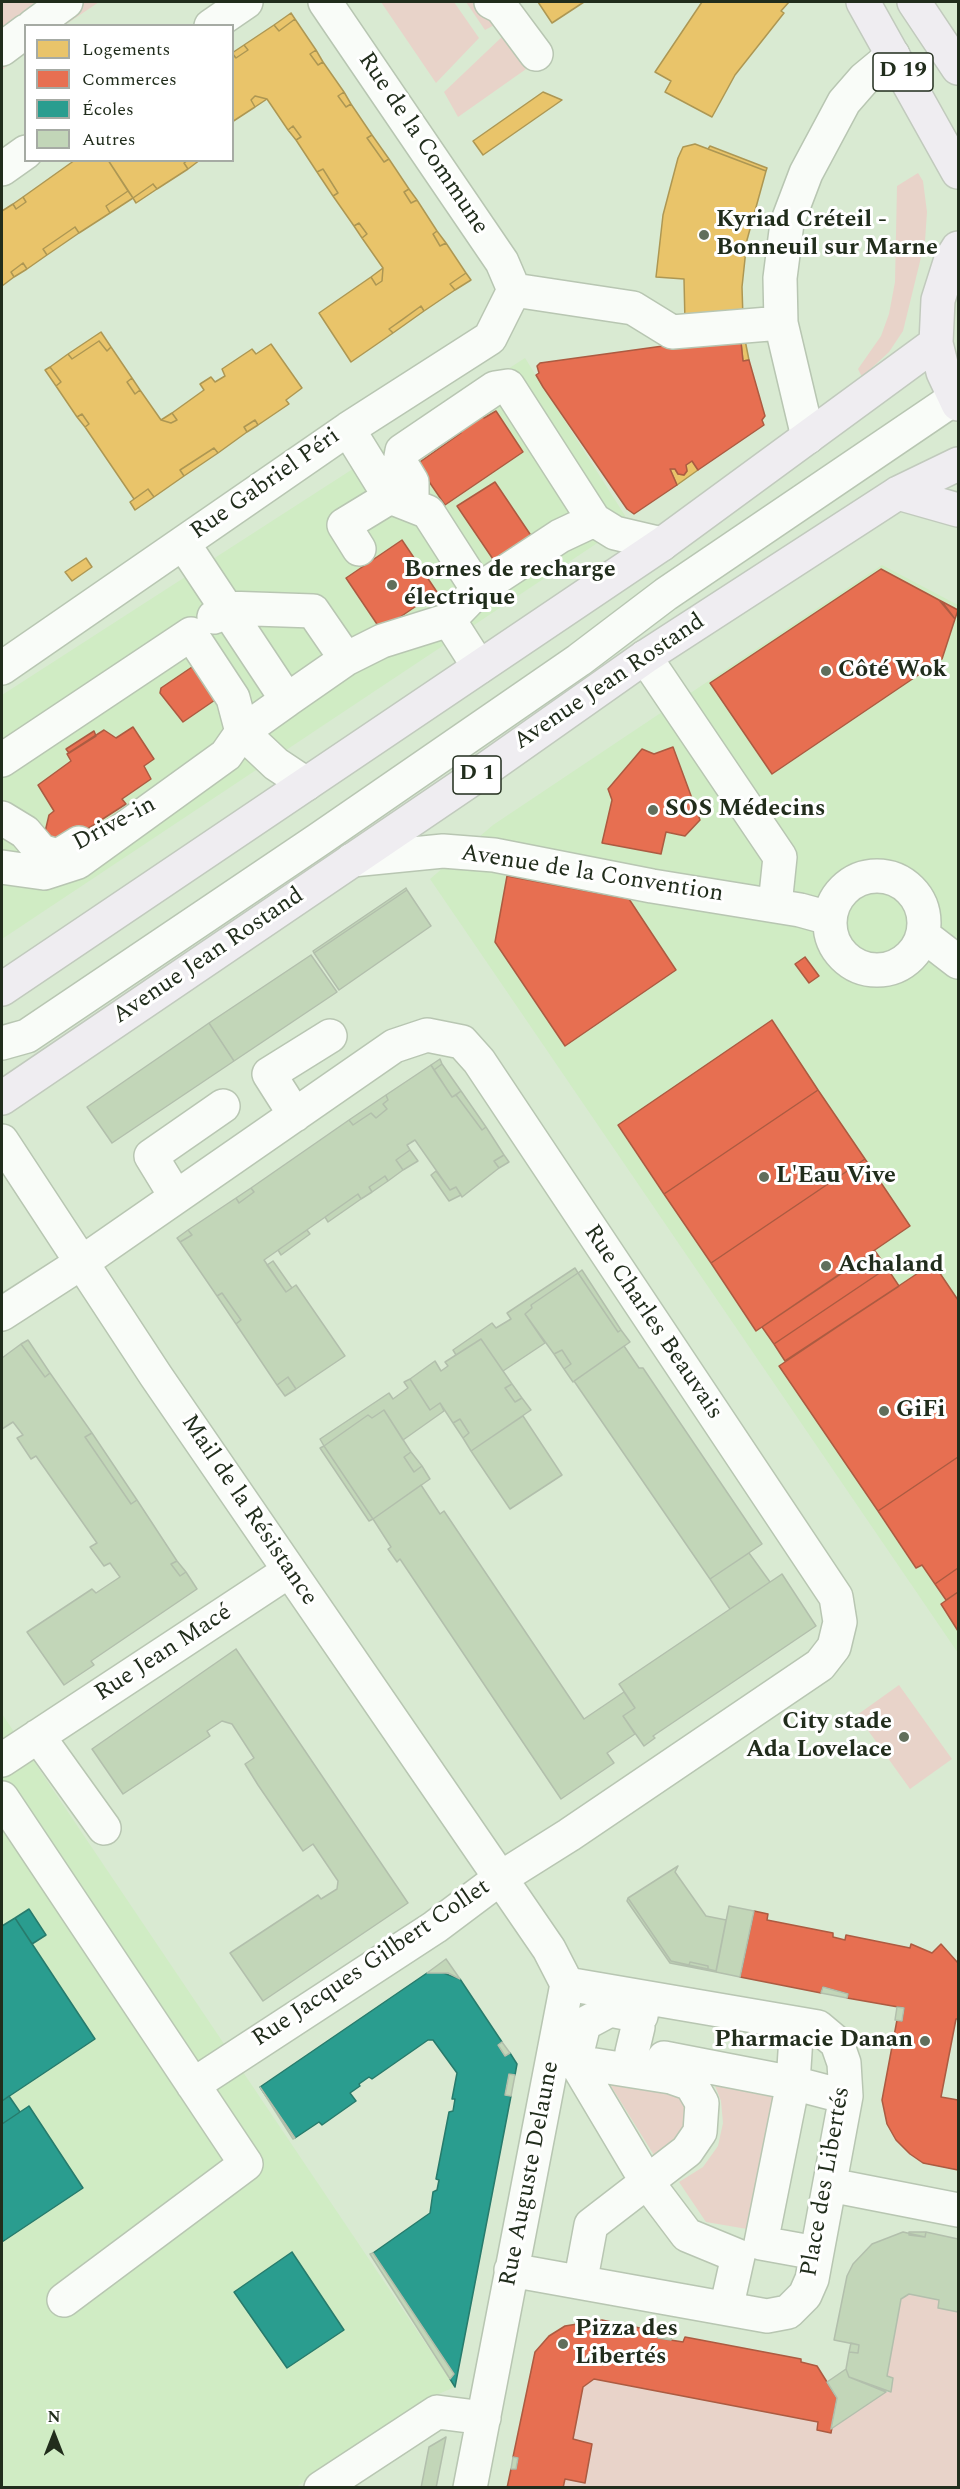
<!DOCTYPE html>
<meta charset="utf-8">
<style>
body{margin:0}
#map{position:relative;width:960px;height:2489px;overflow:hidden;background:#d9ead2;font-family:Spectral,serif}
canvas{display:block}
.frame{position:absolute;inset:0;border:3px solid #212d1c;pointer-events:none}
.legend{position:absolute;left:24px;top:24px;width:210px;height:138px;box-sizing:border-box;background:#fff;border:2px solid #a6aba4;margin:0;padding:8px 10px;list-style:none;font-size:18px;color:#212d1c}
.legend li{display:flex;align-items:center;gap:12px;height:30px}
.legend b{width:30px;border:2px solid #a6aba4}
.north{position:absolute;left:24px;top:2405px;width:60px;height:60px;-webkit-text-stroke:4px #fff;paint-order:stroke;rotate:0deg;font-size:16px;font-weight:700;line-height:24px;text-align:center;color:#212d1c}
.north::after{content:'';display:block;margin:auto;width:21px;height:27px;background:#212d1c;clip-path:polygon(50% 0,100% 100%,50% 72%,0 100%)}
</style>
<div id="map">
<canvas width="960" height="2489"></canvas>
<div class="frame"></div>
<ul class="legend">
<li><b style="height:16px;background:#e9c46a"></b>Logements</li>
<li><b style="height:16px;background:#e76f51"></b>Commerces</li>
<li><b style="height:16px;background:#2a9d8f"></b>Écoles</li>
<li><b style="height:16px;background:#c2d6b8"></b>Autres</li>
</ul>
<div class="north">N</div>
</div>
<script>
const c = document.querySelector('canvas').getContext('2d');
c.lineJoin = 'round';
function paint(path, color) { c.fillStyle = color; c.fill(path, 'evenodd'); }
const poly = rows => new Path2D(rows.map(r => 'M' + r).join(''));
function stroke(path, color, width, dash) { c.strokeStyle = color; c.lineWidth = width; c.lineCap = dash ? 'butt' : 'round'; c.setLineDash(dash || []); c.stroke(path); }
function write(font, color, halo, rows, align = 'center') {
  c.font = font + ' Spectral,serif'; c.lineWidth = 6; c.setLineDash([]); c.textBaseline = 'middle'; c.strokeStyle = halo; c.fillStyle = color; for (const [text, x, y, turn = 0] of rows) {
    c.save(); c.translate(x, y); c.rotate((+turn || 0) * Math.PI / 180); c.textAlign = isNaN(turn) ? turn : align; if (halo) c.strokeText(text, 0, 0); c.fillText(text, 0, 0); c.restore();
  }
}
const built = poly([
 [525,358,629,522,2,939,2,695],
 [882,565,958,605,958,1653,430,879,493,825],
 [2,1714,455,2387,429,2398,296,2487,2,2487]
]);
const green = poly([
 [2,2,99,2,65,25,26,26,25,53,2,70],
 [381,2,454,2,479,38,436,83],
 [466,2,483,2,498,23,485,30],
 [505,34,529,67,458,117,444,92],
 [918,173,923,181,927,212,925,241,903,331,889,352,862,377,858,369,881,336,889,314,895,282,897,186],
 [899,1685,952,1759,910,1789,857,1715],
 [613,2081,678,2092,691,2108,690,2127,657,2160,611,2086],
 [714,2083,776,2093,753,2230,706,2222,679,2182,703,2167,718,2146,723,2123,721,2101],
 [909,2294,939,2300,938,2308,958,2312,958,2487,563,2488,565,2479,585,2483,592,2444,573,2439,583,2387,594,2379,818,2422,817,2430,831,2433,831,2429,886,2392,891,2392,893,2378,887,2376,901,2299]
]);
const homes = poly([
 [538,2,584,2,552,23,538,2],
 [702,2,789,2,781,11,784,13,735,75,712,117,665,92,671,81,655,72,702,2],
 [291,13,295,19,279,31,274,25,291,13],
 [295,19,316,50,310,54,318,65,323,62,344,92,338,96,346,107,351,104,372,135,367,138,384,162,389,159,409,189,404,192,411,203,417,200,437,231,433,234,440,246,446,243,466,273,450,284,455,290,424,311,421,306,402,320,389,329,393,333,351,362,319,313,371,277,376,285,382,281,383,268,362,238,367,234,359,223,354,226,333,196,338,193,323,169,317,172,296,140,301,137,293,126,288,130,267,99,255,96,251,100,255,107,232,122,232,54,236,58,248,50,244,45,274,25,279,31,295,19],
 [244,45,248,50,236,58,232,53,244,45],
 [316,50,323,62,318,65,310,54,316,50],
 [344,92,351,104,346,107,338,96,344,92],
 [543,92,562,100,483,155,473,141,543,92],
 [255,96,267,99,255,107,251,100,255,96],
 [293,126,301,137,296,140,288,130,293,126],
 [372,135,389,159,384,162,367,138,372,135],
 [695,144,766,171,747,240,742,287,743,319,685,323,684,279,656,277,663,215,678,158,683,147,695,144],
 [710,146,767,168,766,171,708,149,710,146],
 [75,160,108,160,128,191,106,206,110,213,79,233,75,227,43,249,47,255,27,269,23,263,11,272,14,277,2,286,2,211,13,204,16,209,26,202,23,197,75,160],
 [108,160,188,160,184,163,188,169,157,189,153,184,133,198,108,160],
 [188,160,200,160,188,169,184,163,188,160],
 [323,169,338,193,333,196,317,172,323,169],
 [153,184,157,189,136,203,133,198,153,184],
 [409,189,417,200,411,203,404,192,409,189],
 [128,191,133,198,110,213,106,206,128,191],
 [23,197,26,202,16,209,13,204,23,197],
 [359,223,367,234,362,238,354,226,359,223],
 [75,227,79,233,47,255,43,249,75,227],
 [437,231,446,243,440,246,433,234,437,231],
 [23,263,27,269,14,277,11,272,23,263],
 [383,268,382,281,376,285,371,277,383,268],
 [466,273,471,280,455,290,450,284,466,273],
 [421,306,424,311,393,333,389,329,421,306],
 [101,332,111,347,107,351,99,341,72,359,68,354,101,332],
 [744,335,749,360,743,361,741,342,725,344,721,338,744,335],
 [99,341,107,351,111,347,132,378,127,382,135,394,140,390,161,420,171,423,177,420,172,413,204,390,200,384,211,377,215,382,225,376,222,369,252,349,256,354,271,344,302,388,286,400,289,404,258,425,255,420,244,427,247,432,218,453,214,448,180,470,184,476,154,497,148,489,134,499,85,427,89,424,82,414,77,417,56,386,61,382,50,367,68,354,72,359,99,341],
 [50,367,61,382,56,386,45,370,50,367],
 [132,378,140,390,135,394,127,382,132,378],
 [172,413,177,420,171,423,161,420,172,413],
 [82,414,89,424,85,427,77,417,82,414],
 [255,420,258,425,247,432,244,427,255,420],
 [214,448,218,453,184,476,180,470,214,448],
 [692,461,698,470,677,485,670,469,675,469,678,474,684,475,687,471,686,465,692,461],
 [148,489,154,497,135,510,130,502,148,489],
 [86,558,92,567,72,581,65,572,86,558]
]);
const shops = poly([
 [721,338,725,344,741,342,743,361,749,360,765,416,762,420,764,425,698,470,692,461,686,465,687,471,684,475,678,474,675,469,670,469,677,485,634,514,627,509,543,387,536,375,539,373,537,366,540,363,721,338],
 [479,410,484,418,496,411,523,452,445,505,417,464,461,433,457,425,479,410],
 [495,482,536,543,499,568,457,506,495,482],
 [402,540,437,592,381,630,346,578,402,540],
 [881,569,939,600,955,619,942,659,772,774,710,683,881,569],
 [939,600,958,610,955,619,943,603,939,600],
 [192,667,215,700,183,722,160,693,161,688,192,667],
 [133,727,154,759,144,766,151,779,122,799,126,804,81,833,54,845,45,832,49,815,54,811,38,785,71,761,67,754,104,730,116,738,133,727],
 [94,731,96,736,69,753,66,749,94,731],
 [673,747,700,820,685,836,666,832,661,854,602,843,612,800,608,789,642,749,654,754,673,747],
 [507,876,629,899,676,970,565,1046,495,942,507,876],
 [805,957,819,976,809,983,795,964,805,957],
 [772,1020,818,1090,664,1194,618,1125,772,1020],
 [818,1090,865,1159,711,1263,664,1194,818,1090],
 [865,1159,910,1226,756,1331,711,1263,865,1159],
 [875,1251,887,1268,774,1344,762,1327,875,1251],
 [933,1263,958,1300,958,1457,878,1511,779,1366,933,1263],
 [887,1268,899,1286,785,1361,774,1344,887,1268],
 [958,1457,958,1568,935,1584,922,1565,916,1568,878,1511,958,1457],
 [958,1568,958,1592,946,1600,935,1584,958,1568],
 [958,1592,958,1631,941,1604,958,1592],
 [754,1911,768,1914,767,1920,833,1933,833,1937,845,1940,846,1935,910,1948,911,1944,932,1953,941,1944,958,1963,958,2019,956,2019,941,2097,958,2100,958,2170,923,2163,910,2154,896,2140,887,2124,882,2100,897,2020,902,2021,904,2008,847,1998,848,1994,823,1987,821,1993,740,1977,754,1911],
 [602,2320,659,2332,658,2338,683,2342,685,2337,801,2359,801,2362,817,2366,837,2398,831,2433,817,2430,818,2422,594,2379,583,2387,573,2439,592,2444,585,2483,565,2479,563,2488,507,2488,511,2469,516,2469,518,2458,513,2457,535,2352,549,2336,565,2326,602,2320]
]);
const schools = poly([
 [29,1909,46,1935,32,1944,15,1918,29,1909],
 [15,1918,95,2039,2,2101,2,1926,15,1918],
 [438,1971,460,1979,502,2042,498,2045,505,2056,510,2053,517,2064,515,2075,509,2074,505,2095,511,2096,455,2387,450,2379,454,2374,373,2253,430,2213,433,2192,437,2190,439,2180,436,2179,449,2112,453,2111,455,2099,452,2099,457,2073,433,2040,428,2040,372,2079,369,2077,359,2084,360,2086,350,2093,356,2101,322,2125,319,2122,295,2138,260,2087,427,1973,438,1971],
 [9,2096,20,2112,2,2124,2,2101,9,2096],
 [29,2106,83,2188,2,2242,2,2124,29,2106],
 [292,2252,344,2330,287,2368,234,2292,292,2252]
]);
const building = poly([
 [406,888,407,890,314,953,313,951,406,888],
 [407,890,431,926,339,990,314,953,407,890],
 [311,955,337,992,234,1061,209,1023,311,955],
 [209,1023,234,1061,112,1143,87,1107,209,1023],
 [440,1059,442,1064,434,1070,431,1065,440,1059],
 [442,1064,461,1091,452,1097,434,1070,442,1064],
 [431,1065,452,1097,456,1095,482,1130,486,1127,504,1155,494,1161,499,1168,462,1197,456,1187,450,1190,415,1140,407,1145,410,1150,396,1160,403,1170,388,1181,385,1176,369,1187,372,1192,361,1199,358,1194,264,1260,286,1292,296,1285,345,1356,296,1389,288,1377,277,1385,236,1324,241,1320,222,1293,217,1296,180,1242,192,1235,188,1230,236,1198,239,1203,254,1192,251,1188,349,1120,353,1125,371,1113,376,1118,387,1109,383,1104,388,1100,386,1095,431,1065],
 [461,1091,486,1127,482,1130,456,1095,461,1091],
 [386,1095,388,1100,383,1104,387,1109,376,1118,371,1113,353,1125,349,1120,386,1095],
 [410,1150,418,1161,403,1170,396,1160,410,1150],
 [504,1155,509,1162,499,1168,494,1161,504,1155],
 [436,1171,450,1190,456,1187,461,1195,449,1201,431,1175,436,1171],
 [385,1176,388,1181,372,1192,369,1187,385,1176],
 [251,1188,254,1192,239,1203,236,1198,251,1188],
 [358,1194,361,1199,328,1222,325,1217,358,1194],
 [188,1230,192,1235,180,1242,177,1238,188,1230],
 [307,1230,310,1234,281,1255,278,1250,307,1230],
 [273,1261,292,1288,286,1292,267,1265,273,1261],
 [575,1268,578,1273,531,1305,532,1308,525,1314,545,1343,503,1371,481,1339,456,1355,453,1350,492,1323,496,1328,511,1319,507,1313,575,1268],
 [582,1270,621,1330,618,1332,578,1273,582,1270],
 [578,1273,618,1332,621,1330,630,1342,573,1382,564,1369,571,1364,562,1350,554,1354,525,1314,532,1308,531,1305,578,1273],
 [222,1293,241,1320,236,1324,217,1296,222,1293],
 [481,1339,512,1384,505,1388,515,1402,522,1398,531,1410,471,1451,463,1438,469,1433,460,1419,453,1423,440,1403,430,1410,410,1379,435,1361,441,1371,448,1366,445,1362,481,1339],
 [28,1340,50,1373,45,1377,21,1344,28,1340],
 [21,1344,45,1377,50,1373,92,1433,85,1437,131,1504,137,1500,177,1561,171,1564,180,1576,186,1572,197,1589,91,1661,94,1665,64,1685,27,1632,92,1589,96,1593,120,1577,110,1563,104,1566,90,1547,97,1543,36,1456,31,1459,17,1438,23,1435,13,1422,2,1429,2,1358,21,1344],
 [624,1346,639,1368,643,1368,762,1544,710,1579,574,1381,624,1346],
 [562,1350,571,1364,564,1369,554,1354,562,1350],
 [288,1377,296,1389,285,1396,277,1385,288,1377],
 [410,1379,430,1410,440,1403,444,1411,403,1440,384,1410,372,1418,368,1415,324,1446,320,1439,389,1393,393,1399,408,1388,404,1382,410,1379],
 [512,1384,522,1398,515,1402,505,1388,512,1384],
 [384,1410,411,1452,404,1457,414,1472,422,1466,430,1479,373,1519,324,1446,368,1415,372,1418,384,1410],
 [523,1416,562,1475,510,1509,471,1451,523,1416],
 [460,1419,469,1433,463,1438,453,1423,460,1419],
 [92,1433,137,1500,131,1504,85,1437,92,1433],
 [324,1446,373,1519,369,1521,320,1448,324,1446],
 [411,1452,422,1466,414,1472,404,1457,411,1452],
 [421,1485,440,1514,444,1511,584,1719,624,1692,635,1708,623,1716,635,1734,607,1753,614,1763,561,1799,400,1559,397,1562,388,1549,391,1547,373,1519,421,1485],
 [749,1553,770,1582,730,1609,710,1579,749,1553],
 [177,1561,186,1572,180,1576,171,1564,177,1561],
 [782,1574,816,1626,653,1736,655,1738,644,1746,623,1716,635,1708,619,1684,782,1574],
 [236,1649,408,1903,263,2001,230,1953,318,1895,321,1899,337,1889,338,1881,313,1844,303,1851,258,1785,245,1764,254,1758,232,1724,222,1721,207,1731,210,1736,123,1794,92,1749,236,1649],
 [678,1866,675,1872,706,1916,726,1920,716,1971,708,1969,708,1966,690,1962,689,1965,671,1961,628,1898,678,1866],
 [628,1898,671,1961,716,1972,670,1963,627,1901,628,1898],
 [729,1906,754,1911,740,1977,716,1972,729,1906],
 [446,1959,460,1979,448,1973,427,1973,446,1959],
 [690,1962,708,1966,708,1969,689,1965,690,1962],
 [823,1987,848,1994,847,1998,821,1993,823,1987],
 [897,2007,904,2008,902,2021,895,2020,897,2007],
 [502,2042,510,2053,505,2056,498,2045,502,2042],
 [509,2074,515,2075,511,2096,505,2095,509,2074],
 [260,2087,295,2138,293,2139,260,2087],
 [903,2232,925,2237,926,2232,958,2239,958,2312,938,2308,939,2300,909,2294,901,2299,887,2376,893,2378,891,2392,849,2377,846,2369,849,2352,858,2353,859,2345,834,2340,847,2276,853,2264,872,2244,903,2232],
 [909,2232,926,2232,925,2237,909,2235,909,2232],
 [373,2253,454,2374,450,2379,370,2254,373,2253],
 [659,2332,672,2334,671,2340,658,2338,659,2332],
 [851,2343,859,2345,858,2353,849,2352,851,2343],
 [846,2369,849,2377,886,2392,831,2429,837,2398,827,2382,846,2369],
 [446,2437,436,2488,421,2488,429,2447,446,2437],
 [513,2457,518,2458,516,2469,511,2469,513,2457]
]);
const minor = poly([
 [325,2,502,262,514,290],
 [491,2,501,7,536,54],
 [33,26,66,2],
 [211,26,246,2],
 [2,49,26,31],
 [2,169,26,152],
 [514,290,633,308,672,332,781,323],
 [808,437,781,323,780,278,787,223,806,173,844,102,864,79,893,55],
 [412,505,412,482,400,462,402,451,495,388,508,386,594,520],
 [359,549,344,525,390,497],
 [478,590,560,536,594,520,615,533,662,544],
 [214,617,226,608,313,611,346,659,287,700],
 [449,620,479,667],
 [645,657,780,857,775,905],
 [346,659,382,641,449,620,478,590,428,512,390,497,348,429],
 [2,668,348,429,490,338,514,290],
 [2,760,191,634,233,698,242,732,276,764,306,784],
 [2,818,25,832,41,851,58,856,79,843],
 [352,860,443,851,494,855,652,886,800,910,829,918],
 [2,867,44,873,78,862,226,755,242,732,287,700,183,543],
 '830 923a47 47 0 1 1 94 0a47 47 0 1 1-94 0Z',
 [923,935,958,962],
 [2,1043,27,1036,318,840,579,660,666,594,958,396],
 [295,1115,269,1074,330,1036],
 [2,1141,156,1376,549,1949,567,1984,470,2488],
 [176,1197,151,1156,223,1106],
 [2,1314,81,1263,394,1046,427,1035,462,1042,479,1061,836,1597,840,1622,834,1647,820,1665,569,1835,499,1879,435,1927,193,2085],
 [38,1736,104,1828],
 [2,1760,289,1571],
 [2,1798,246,2164,64,2300],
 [642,2010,641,2016,610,2010,584,2024,575,2061,647,2182,687,2235,738,2256,729,2296],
 [796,2037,793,2083,761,2243,805,2251],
 [632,2052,638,2027],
 [664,2058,793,2083,835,2094],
 [570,2061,671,2077,691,2084,702,2103,700,2132,687,2151,591,2225,583,2268],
 [830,2185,958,2210],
 [511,2270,767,2316,788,2312,805,2295,812,2279,817,2252,846,2096,844,2063,837,2043,818,2027,567,1984],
 [321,2488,437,2412,484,2418]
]);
const major = poly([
 [863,2,958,172],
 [914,2,958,68],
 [958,248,951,259,938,300,936,343,943,372,958,404],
 [898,493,958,510],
 [2,989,662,544,936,343],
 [2,1098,469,781,645,657,898,493,958,464]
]);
const markers = [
 [704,235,6,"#616f5c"],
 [392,585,6,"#616f5c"],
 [826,671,6,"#616f5c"],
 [653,810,6,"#616f5c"],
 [764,1177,6,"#616f5c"],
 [826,1266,6,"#616f5c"],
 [884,1411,6,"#616f5c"],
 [904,1737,6,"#616f5c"],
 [925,2041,6,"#616f5c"],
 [563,2344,6,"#616f5c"]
];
const shields = [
 [903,72,60],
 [477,775,48]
];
const shieldNames = [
 ["D 19",903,72],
 ["D 1",477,775]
];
const streetNames = [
 ["Rue de la Commune",422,144,56],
 ["Rue Gabriel Péri",266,485,-35],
 ["Avenue Jean Rostand",610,683,-34],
 ["Drive-in",115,825,-28],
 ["Avenue de la Convention",592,875,9],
 ["Avenue Jean Rostand",209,957,-34],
 ["Rue Charles Beauvais",652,1323,56],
 ["Mail de la Résistance",248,1511,56],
 ["Rue Jean Macé",164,1654,-33],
 ["Rue Jacques Gilbert Collet",372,1964,-34],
 ["Rue Auguste Delaune",531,2174,-79],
 ["Place des Libertés",827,2182,-80]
];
const poiNames = [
 ["Kyriad Créteil -",716,221],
 ["Bonneuil sur Marne",716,249],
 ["Bornes de recharge",404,571],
 ["électrique",404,599],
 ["Côté Wok",838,671],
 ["SOS Médecins",665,810],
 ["L'Eau Vive",776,1177],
 ["Achaland",838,1266],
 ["GiFi",896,1411],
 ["City stade",892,1723,"right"],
 ["Ada Lovelace",892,1751,"right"],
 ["Pharmacie Danan",913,2041,"right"],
 ["Pizza des",575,2330],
 ["Libertés",575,2358]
];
paint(built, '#d0ecc4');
paint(green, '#e8d3c9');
paint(homes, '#e9c46a');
stroke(homes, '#ad9753', 1.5);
paint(shops, '#e76f51');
stroke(shops, '#ac5b41', 1.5);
paint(schools, '#2a9d8f');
stroke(schools, '#277b6c', 1.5);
paint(building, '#c2d6b8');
stroke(building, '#b2bfac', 1.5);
stroke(minor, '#b8c6b2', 36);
stroke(major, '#c1cabd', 36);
stroke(minor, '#f9fcf8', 33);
stroke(major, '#efedf1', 33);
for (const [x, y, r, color] of markers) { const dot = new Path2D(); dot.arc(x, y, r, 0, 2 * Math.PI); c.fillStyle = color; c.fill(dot); stroke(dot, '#fff', 2); }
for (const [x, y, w] of shields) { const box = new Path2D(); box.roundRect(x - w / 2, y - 19, w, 38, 4.5); c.fillStyle = '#fff'; c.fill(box); stroke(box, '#212d1c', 1.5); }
write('bold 22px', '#212d1c', null, shieldNames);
write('24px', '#212d1c', '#fff', streetNames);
write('bold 24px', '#212d1c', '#fff', poiNames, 'left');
</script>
